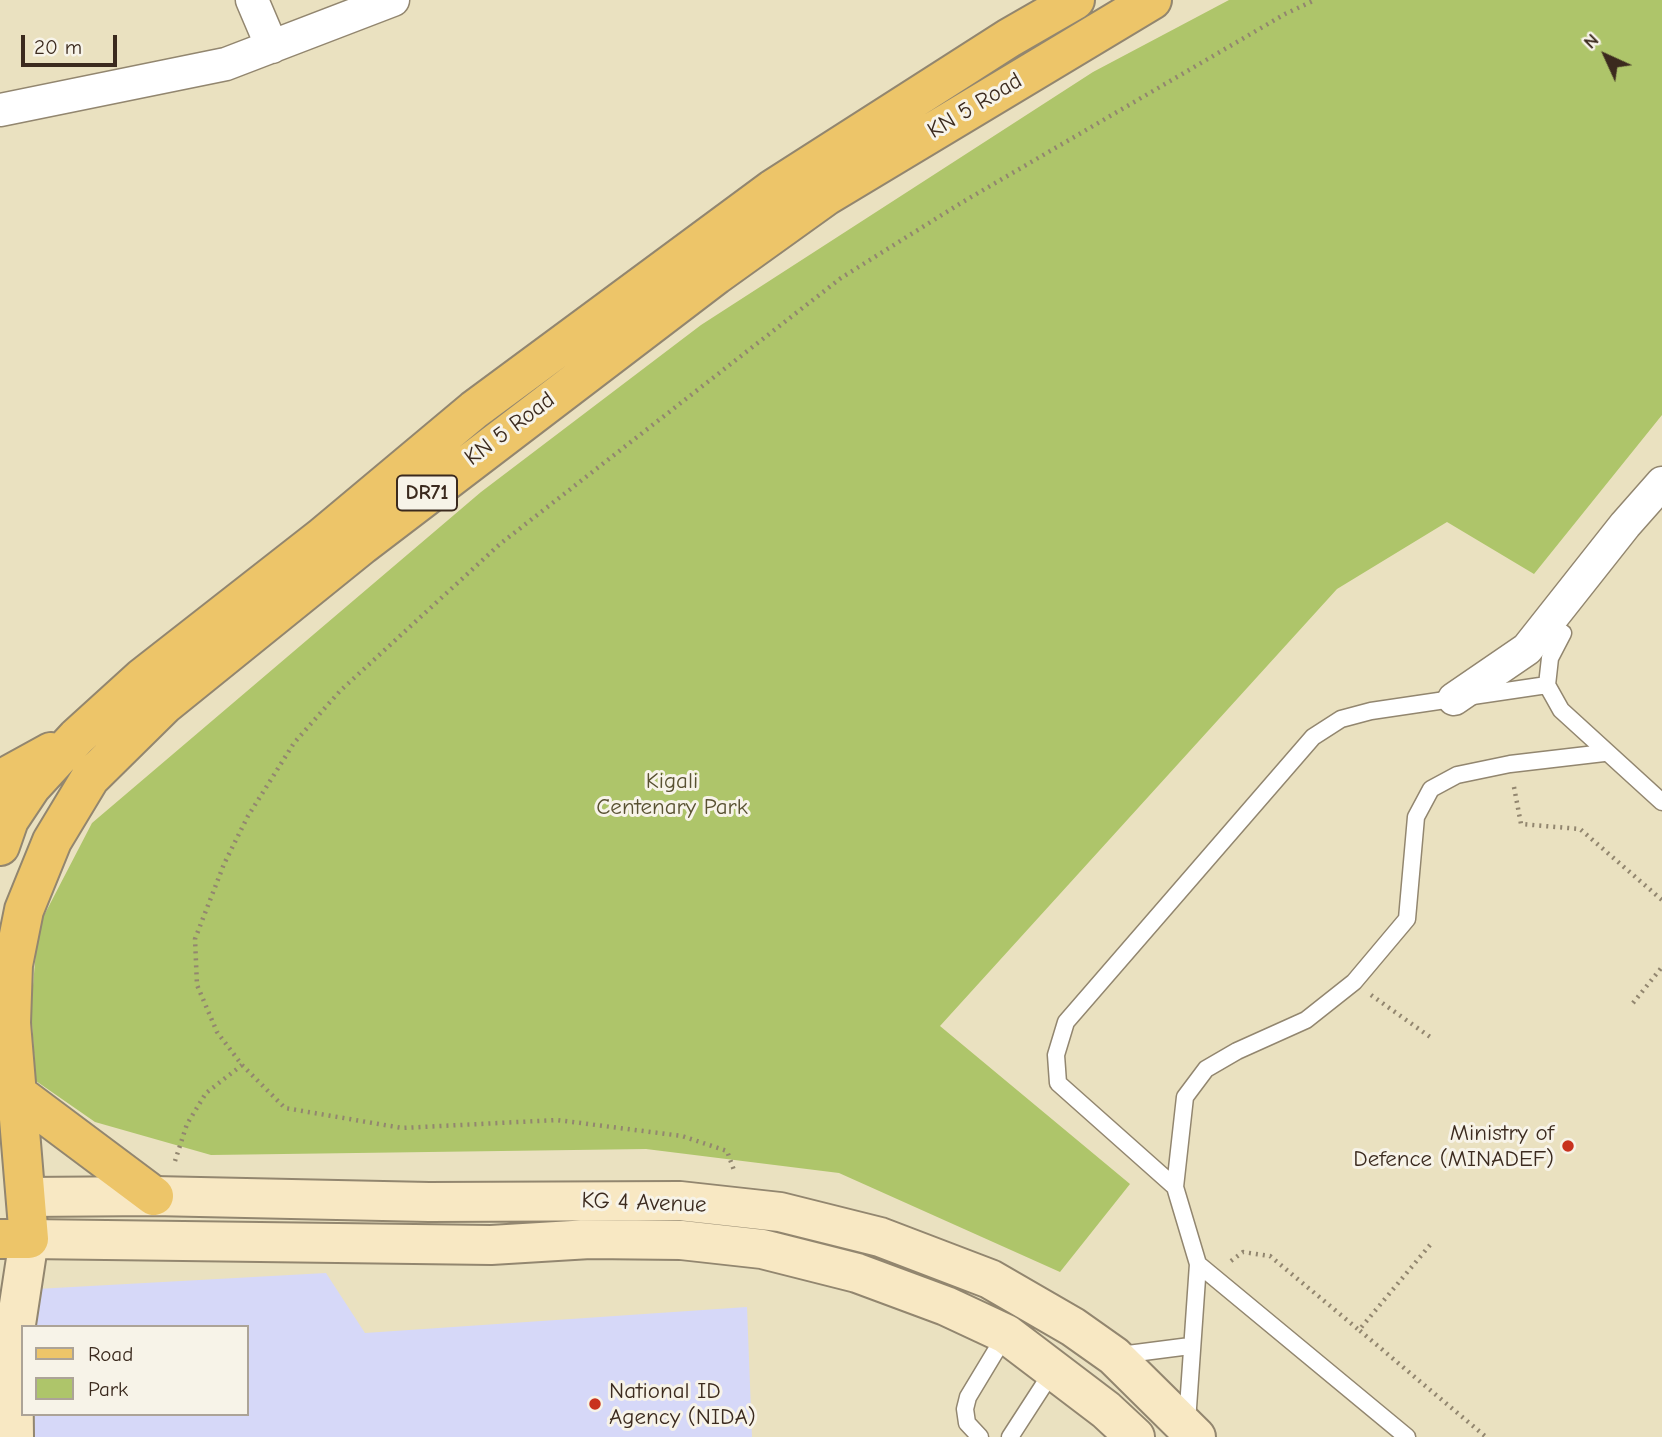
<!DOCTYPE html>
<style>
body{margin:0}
#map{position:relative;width:1662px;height:1437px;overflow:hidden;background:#eae1c0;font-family:"Comic Neue",sans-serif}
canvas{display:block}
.legend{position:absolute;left:21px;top:1325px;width:228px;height:91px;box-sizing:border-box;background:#f7f3e8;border:2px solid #aca397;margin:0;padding:9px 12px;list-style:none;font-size:21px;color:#3b2a1e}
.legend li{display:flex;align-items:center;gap:14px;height:35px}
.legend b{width:35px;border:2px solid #aca397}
.north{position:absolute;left:1571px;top:21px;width:70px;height:70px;-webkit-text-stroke:5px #f7f3e8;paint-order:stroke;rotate:315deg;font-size:19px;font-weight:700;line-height:28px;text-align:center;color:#3b2a1e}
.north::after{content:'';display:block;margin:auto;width:24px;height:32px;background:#3b2a1e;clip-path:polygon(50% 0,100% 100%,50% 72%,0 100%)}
.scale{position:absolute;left:21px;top:35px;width:96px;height:32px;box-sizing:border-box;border:4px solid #3b2a1e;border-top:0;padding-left:9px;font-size:21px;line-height:24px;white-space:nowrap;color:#3b2a1e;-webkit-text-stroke:5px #f7f3e8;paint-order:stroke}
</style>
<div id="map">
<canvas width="1662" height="1437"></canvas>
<ul class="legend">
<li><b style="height:9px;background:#edc569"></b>Road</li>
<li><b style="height:19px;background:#aec56a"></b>Park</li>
</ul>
<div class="north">N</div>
<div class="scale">20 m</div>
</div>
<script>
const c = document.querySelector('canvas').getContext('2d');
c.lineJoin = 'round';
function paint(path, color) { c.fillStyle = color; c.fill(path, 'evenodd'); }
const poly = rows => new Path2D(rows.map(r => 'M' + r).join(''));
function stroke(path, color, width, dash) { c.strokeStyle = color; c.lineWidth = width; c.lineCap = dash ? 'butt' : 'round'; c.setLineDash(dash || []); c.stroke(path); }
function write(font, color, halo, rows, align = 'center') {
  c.font = font + ' "Comic Neue",sans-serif'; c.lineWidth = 6; c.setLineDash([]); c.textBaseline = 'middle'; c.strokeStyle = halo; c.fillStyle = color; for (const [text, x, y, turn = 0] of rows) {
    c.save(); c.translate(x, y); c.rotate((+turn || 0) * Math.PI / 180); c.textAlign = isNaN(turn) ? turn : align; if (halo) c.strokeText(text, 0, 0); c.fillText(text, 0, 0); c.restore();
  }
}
const built = poly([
 [326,1273,365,1333,747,1307,752,1437,0,1437,0,1291],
 [23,1327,247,1327,247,1414,23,1414]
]);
const green = poly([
 [1229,0,1662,0,1662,415,1534,574,1447,522,1337,589,940,1026,1130,1184,1060,1272,839,1173,646,1149,211,1155,95,1122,36,1081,31,1009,38,927,92,823,481,492,701,325,1093,72]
]);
const path = poly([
 [1514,787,1521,824,1580,829,1662,900],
 [1371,995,1433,1039],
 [1633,1003,1662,967],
 [242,1065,285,1108,402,1128,557,1120,682,1136,727,1151,735,1173],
 [175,1161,187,1124,206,1093,242,1065,217,1032,197,985,195,939,224,864,248,816,294,743,340,691,500,544,841,278,961,203,1285,14,1315,0],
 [1430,1245,1359,1330,1486,1437],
 [1231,1261,1243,1252,1270,1256,1359,1330]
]);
const service = poly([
 [1563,633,1550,658,1547,685,1561,710,1662,802],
 [1175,1187,1058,1083,1056,1055,1066,1022,1313,737,1341,719,1371,711,1547,685],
 [1198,1264,1407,1437],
 [1120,1355,1190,1346],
 [1187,1422,1198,1264,1175,1187,1185,1097,1206,1069,1237,1051,1306,1020,1354,982,1407,919,1416,817,1431,789,1457,775,1510,764,1604,753],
 [980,1437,967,1423,965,1409,968,1397,1006,1334],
 [1010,1437,1054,1369]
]);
const minor = poly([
 [252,0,272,47],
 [0,110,226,64,393,0],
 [1454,699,1527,649,1625,525,1662,483]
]);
const secondary = poly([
 [26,1197,154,1196,429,1202,680,1201,780,1212,880,1237,990,1279,1073,1327,1114,1356,1196,1437],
 [14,1437,13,1344,29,1239,491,1245,590,1239,681,1240,762,1249,857,1273,946,1306,1006,1334,1106,1410,1135,1437]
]);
const primary = poly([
 [0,780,51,752],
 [0,846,9,820,31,787,77,737,142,678,321,538,474,410,773,189,1009,38,1075,0],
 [19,1095,154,1196],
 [0,1239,29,1239,11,1023,13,965,24,910,52,841,90,778,164,705,362,545,716,275,826,196,1152,0]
]);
const markers = [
 [1568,1146,7,"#c8321e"],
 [595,1404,7,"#c8321e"]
];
const shields = [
 [427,493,60]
];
const shieldNames = [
 ["DR71",427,493]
];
const streetNames = [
 ["KN 5 Road",975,106,-31],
 ["KN 5 Road",510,429,-37],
 ["KG 4 Avenue",644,1203,2]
];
const parkNames = [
 ["Kigali",672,781],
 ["Centenary Park",672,807]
];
const poiNames = [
 ["Ministry of",1554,1133],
 ["Defence (MINADEF)",1554,1159],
 ["National ID",609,1391,"left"],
 ["Agency (NIDA)",609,1417,"left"]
];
paint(built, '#d6d8f8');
paint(green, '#aec56a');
stroke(service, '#92866f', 19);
stroke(minor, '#92866f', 35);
stroke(secondary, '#92866f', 42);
stroke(primary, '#92866f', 42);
stroke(path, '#92866f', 4.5, [2, 5]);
stroke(service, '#fff', 16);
stroke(minor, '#fff', 32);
stroke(secondary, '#f8e8c3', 38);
stroke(primary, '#edc569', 38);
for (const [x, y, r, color] of markers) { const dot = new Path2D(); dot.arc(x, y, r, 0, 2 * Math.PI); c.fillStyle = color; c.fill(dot); stroke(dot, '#f7f3e8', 2.5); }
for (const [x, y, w] of shields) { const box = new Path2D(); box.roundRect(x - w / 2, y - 17.5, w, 35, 5); c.fillStyle = '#f7f3e8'; c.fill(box); stroke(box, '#3b2a1e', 2); }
write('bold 21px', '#3b2a1e', null, shieldNames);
write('23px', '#3b2a1e', '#f7f3e8', streetNames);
write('23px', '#585131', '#f7f3e8', parkNames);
write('23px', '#3b2a1e', '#f7f3e8', poiNames, 'right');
</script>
